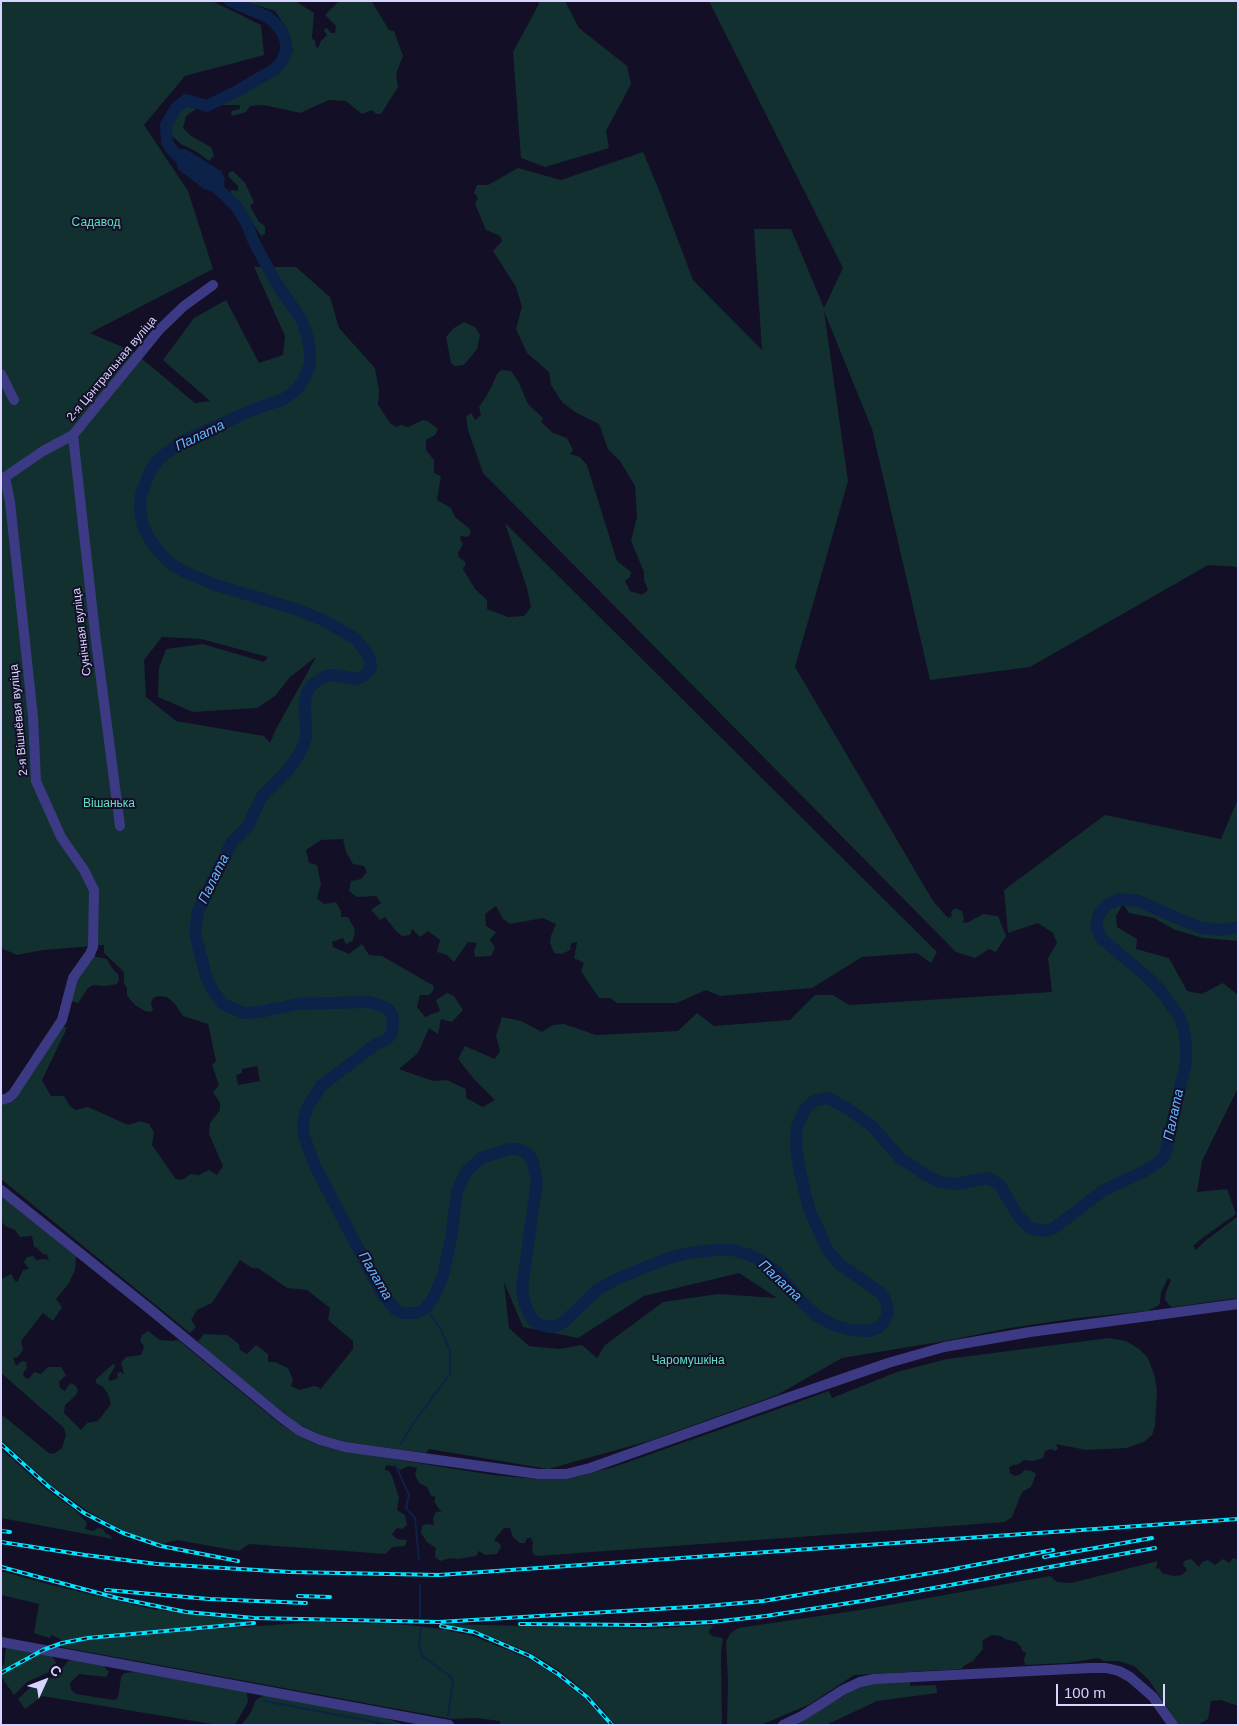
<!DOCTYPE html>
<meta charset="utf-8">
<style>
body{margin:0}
#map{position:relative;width:1239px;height:1726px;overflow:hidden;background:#130f26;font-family:Arial,sans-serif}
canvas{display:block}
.frame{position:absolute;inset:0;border:2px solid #d9d4ff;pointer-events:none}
.north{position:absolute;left:20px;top:1656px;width:50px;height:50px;-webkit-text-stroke:4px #130f26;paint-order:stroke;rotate:47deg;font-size:14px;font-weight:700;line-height:20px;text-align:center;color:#d9d4ff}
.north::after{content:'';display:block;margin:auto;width:18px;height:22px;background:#d9d4ff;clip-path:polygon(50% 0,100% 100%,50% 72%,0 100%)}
.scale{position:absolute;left:1056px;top:1684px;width:109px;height:22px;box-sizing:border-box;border:2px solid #d9d4ff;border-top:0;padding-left:6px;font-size:15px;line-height:18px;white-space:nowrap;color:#d9d4ff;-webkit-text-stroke:4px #130f26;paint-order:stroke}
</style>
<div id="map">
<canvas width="1239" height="1726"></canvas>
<div class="frame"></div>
<div class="north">С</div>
<div class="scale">100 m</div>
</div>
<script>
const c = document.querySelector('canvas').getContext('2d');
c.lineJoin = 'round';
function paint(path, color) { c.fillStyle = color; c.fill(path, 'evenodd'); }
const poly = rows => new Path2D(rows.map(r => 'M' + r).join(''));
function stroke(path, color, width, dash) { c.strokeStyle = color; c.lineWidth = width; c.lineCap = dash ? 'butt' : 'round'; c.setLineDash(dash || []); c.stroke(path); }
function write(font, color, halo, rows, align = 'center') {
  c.font = font + ' Arial,sans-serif'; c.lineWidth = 4; c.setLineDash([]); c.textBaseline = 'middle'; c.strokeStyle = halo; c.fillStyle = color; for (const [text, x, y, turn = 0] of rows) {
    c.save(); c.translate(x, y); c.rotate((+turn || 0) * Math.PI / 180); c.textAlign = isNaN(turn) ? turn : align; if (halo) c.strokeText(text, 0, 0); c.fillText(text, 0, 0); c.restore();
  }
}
const green = poly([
 [1,1,212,1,261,25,264,55,185,76,144,125,188,191,213,269,90,333,134,352,195,403,210,401,163,360,194,318,226,300,259,363,283,355,285,336,254,267,296,267,330,297,339,328,375,368,379,390,378,405,390,423,396,427,401,425,408,427,423,420,428,421,438,429,435,435,426,440,426,450,434,460,434,473,441,476,437,500,451,508,455,517,469,528,471,533,468,537,461,536,460,539,463,544,458,553,459,557,464,561,466,563,463,569,475,589,487,600,487,609,508,617,524,616,531,607,527,588,505,523,937,952,931,963,917,953,862,957,812,988,720,996,706,990,677,1003,617,1003,610,998,599,998,581,971,584,963,574,958,577,942,571,943,570,950,562,954,554,953,550,943,551,936,556,924,543,918,510,924,503,919,496,906,485,914,486,926,496,932,490,940,495,948,491,956,475,957,474,951,477,943,468,942,454,962,447,955,437,952,440,940,428,931,420,937,412,929,410,935,402,936,395,930,385,917,380,920,371,910,381,903,376,896,357,897,349,891,351,881,361,879,367,872,364,866,353,864,346,852,343,839,321,840,306,850,309,863,317,865,321,885,317,898,324,904,336,902,341,911,341,917,348,917,355,930,353,941,346,944,343,938,332,942,333,947,349,954,362,944,369,955,382,956,434,986,433,991,429,995,420,995,417,1007,425,1017,440,1011,436,1000,447,993,454,996,463,1010,452,1022,441,1019,438,1034,429,1028,418,1053,399,1069,433,1081,447,1080,466,1089,466,1098,483,1107,495,1100,474,1079,458,1059,465,1046,495,1059,500,1051,496,1036,502,1017,521,1021,542,1032,553,1025,564,1024,596,1035,678,1031,697,1013,714,1026,790,1020,815,995,833,995,849,1005,1052,992,1048,958,1057,943,1053,933,1038,923,1008,933,1004,890,1105,815,1221,839,1238,799,1238,941,1203,938,1175,930,1154,918,1129,913,1123,904,1116,916,1117,927,1137,939,1136,949,1169,958,1187,991,1202,994,1223,983,1238,995,1238,1088,1202,1161,1197,1192,1227,1189,1236,1214,1201,1239,1193,1246,1196,1250,1205,1241,1237,1217,1238,1298,1173,1307,1170,1306,1165,1300,1166,1292,1171,1280,1168,1278,1161,1292,1160,1303,1158,1306,1147,1311,1078,1318,1010,1328,945,1341,842,1358,777,1395,649,1441,548,1469,429,1449,426,1453,346,1442,323,1436,298,1424,208,1352,198,1341,204,1334,227,1335,239,1344,240,1350,247,1354,256,1345,268,1354,268,1362,275,1362,288,1368,293,1380,291,1386,300,1390,313,1386,319,1387,320,1390,353,1349,353,1341,328,1320,330,1308,307,1290,287,1288,258,1268,252,1268,240,1260,212,1303,197,1310,191,1320,196,1327,190,1333,1,1179,1,1105,14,1099,61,1025,67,1028,42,1080,51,1096,64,1096,70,1106,76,1110,88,1107,128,1125,140,1121,149,1124,154,1132,152,1145,175,1178,179,1180,184,1179,190,1174,199,1175,209,1170,217,1175,223,1166,209,1134,210,1123,220,1110,220,1103,213,1092,219,1085,212,1065,216,1061,208,1024,183,1016,175,1004,167,997,159,996,153,998,151,1003,153,1009,151,1012,145,1011,135,1005,127,996,127,988,124,983,124,972,104,953,104,945,43,950,17,955,1,948],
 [162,637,201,639,268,657,264,662,203,644,166,649,159,668,158,697,193,712,257,708,275,696,290,677,316,657,276,729,270,743,264,736,176,721,146,697,144,660],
 [257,1066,260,1081,238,1085,236,1075,242,1073,242,1069],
 [739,1273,777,1298,718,1294,663,1302,605,1345,597,1358,582,1345,559,1349,529,1346,509,1328,504,1282,523,1327,578,1338,644,1296],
 [242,1,295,1,314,13,312,38,315,41,316,47,318,48,321,41,327,35,324,31,325,29,327,28,331,33,335,33,336,26,325,15,339,1,372,2,389,30,394,31,403,56,396,74,398,87,381,114,376,114,372,110,362,114,346,101,329,100,300,113,264,105,250,106,246,112,232,116,231,114,232,111,240,109,240,105,200,105,232,88,274,74,293,51,287,29,275,11],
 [538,1,565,1,579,28,627,66,631,84,606,131,609,148,545,167,521,158,513,52,539,4],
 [709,1,1238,1,1238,567,1208,565,1030,667,930,680,872,429,824,311,848,481,795,667,933,901,948,918,952,916,951,912,955,908,962,911,964,919,963,922,967,923,983,914,998,916,1006,936,996,952,989,949,975,958,956,952,483,473,468,430,466,417,471,413,475,420,481,415,479,407,489,392,497,374,501,370,511,371,518,381,528,404,543,418,541,422,553,433,567,438,573,450,570,454,580,457,587,465,617,561,631,572,630,577,625,581,630,591,642,595,648,590,644,580,644,572,631,541,637,517,635,486,620,461,608,449,599,424,575,412,562,402,551,385,549,372,527,353,516,329,522,307,516,287,493,251,502,241,500,236,486,230,475,204,478,198,474,193,477,185,488,185,518,168,561,180,643,152,661,195,693,280,762,350,754,229,791,229,824,308,843,268],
 [189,105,196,109,186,116,183,128,191,136,211,147,214,156,209,161,197,152,181,144,172,136,169,130,173,117,179,110],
 [233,171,245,183,254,202,250,206,259,222,265,226,265,234,261,236,250,219,229,193,232,190,238,191,238,186,228,176,229,172],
 [464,322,475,327,480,335,477,349,464,365,455,366,451,363,446,337,454,328],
 [93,956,107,959,112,968,118,974,119,979,117,984,105,986,93,985,88,988,78,1003,70,1001,73,986],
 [1,1196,76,1256,75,1270,69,1283,56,1299,62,1307,53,1321,43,1313,21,1341,23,1350,18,1357,13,1358,16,1366,22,1361,26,1362,27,1368,23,1373,24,1377,29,1379,34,1372,41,1374,48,1367,61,1367,66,1375,59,1382,60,1388,65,1391,70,1383,75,1385,78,1390,76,1395,65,1405,64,1413,81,1430,87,1423,98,1421,111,1404,108,1394,103,1387,96,1383,96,1379,113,1364,115,1366,108,1379,111,1381,118,1378,117,1374,120,1372,124,1374,121,1363,126,1357,141,1355,144,1347,140,1340,142,1335,148,1331,160,1340,173,1341,178,1340,279,1423,299,1436,318,1445,343,1451,493,1475,537,1479,568,1478,614,1467,829,1391,832,1398,897,1372,947,1359,1109,1338,1126,1341,1139,1349,1148,1358,1155,1377,1157,1392,1155,1426,1152,1435,1144,1442,1127,1448,1086,1450,1056,1444,1058,1449,1055,1451,1051,1449,1045,1451,1043,1458,1033,1461,1024,1460,1019,1464,1013,1465,1009,1467,1010,1473,1015,1476,1021,1474,1024,1470,1032,1471,1036,1474,1031,1487,1022,1492,1012,1517,1005,1522,537,1556,533,1554,532,1549,533,1543,531,1538,527,1538,525,1543,520,1543,513,1537,510,1528,504,1528,494,1540,500,1544,501,1547,497,1554,485,1555,479,1551,476,1556,458,1559,450,1558,440,1561,435,1557,436,1548,427,1542,421,1533,422,1526,426,1524,434,1525,433,1518,436,1512,442,1511,439,1509,434,1501,436,1497,431,1496,427,1487,419,1483,415,1475,417,1468,409,1466,400,1470,397,1467,386,1465,385,1470,389,1471,392,1476,399,1498,397,1510,405,1515,407,1525,402,1529,397,1528,392,1534,397,1539,407,1540,405,1546,393,1547,385,1554,249,1544,239,1551,177,1540,162,1544,124,1531,86,1510,50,1484,1,1440,1,1414,50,1454,55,1453,62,1448,66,1435,64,1428,1,1373,1,1279,11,1274,16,1282,18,1281,23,1270,29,1269,24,1262,27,1257,33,1256,36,1260,44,1259,49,1260,47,1255,43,1254,37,1248,34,1247,32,1236,20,1237,15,1230,5,1226,1,1221],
 [1,1449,46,1489,75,1510,87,1523,85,1529,93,1531,98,1528,103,1529,106,1534,110,1535,113,1539,1,1518],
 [1233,1558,1238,1560,1238,1706,1221,1700,1211,1701,1208,1719,1197,1725,1179,1725,1148,1679,1134,1666,1119,1661,1104,1661,1098,1658,1068,1663,1025,1665,1024,1659,1026,1653,1022,1651,1021,1647,1016,1642,1005,1639,1001,1636,992,1635,982,1641,983,1649,973,1661,965,1665,961,1669,854,1675,810,1704,761,1725,728,1725,727,1722,728,1681,726,1642,730,1634,738,1628,867,1609,1050,1576,1057,1582,1071,1583,1158,1561,1156,1568,1160,1569,1162,1573,1174,1576,1182,1575,1187,1570,1183,1564,1184,1561,1191,1559,1199,1567,1202,1562,1208,1560,1215,1565,1223,1559,1229,1563],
 [1,1571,51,1585,151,1609,253,1622,109,1634,63,1641,52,1635,49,1638,34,1633,39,1604,1,1595],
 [314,1622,407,1625,441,1629,473,1636,529,1659,556,1676,585,1699,609,1725,500,1725,500,1721,476,1718,452,1719,61,1647,62,1644,110,1637],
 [442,1624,646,1629,714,1625,709,1630,709,1633,712,1636,723,1638,721,1651,722,1725,616,1725,589,1695,560,1671,531,1653,474,1630],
 [6,1648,35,1652,2,1671,1,1667,4,1664],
 [38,1653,52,1656,56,1662,55,1667,49,1672,27,1682,14,1695,2,1678,2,1674],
 [75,1660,103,1665,109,1672,106,1677,79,1674,70,1683,71,1690,76,1694,114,1700,118,1698,121,1677,124,1673,134,1672,244,1691,247,1693,248,1702,235,1725,218,1725,42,1696,25,1709,18,1699,33,1685,56,1676,68,1661],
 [910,1680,910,1686,936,1685,937,1693,877,1701,826,1725,794,1725,862,1685,875,1683],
 [264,1695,386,1718,405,1725,376,1723,376,1725,241,1725,250,1714,256,1700]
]);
const water = poly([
 [182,149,187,150,221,171,225,179,224,187,216,192,212,192,204,189,188,177,178,169,174,155,177,151]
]);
const stream = poly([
 [401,1444,412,1425,450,1374,450,1351,441,1330,426,1308],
 [395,1464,409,1495,406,1508,415,1518,419,1560],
 [420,1585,420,1617],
 [421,1627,419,1644,422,1656,450,1676,453,1682,448,1716],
 [264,1701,391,1725]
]);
const river = poly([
 [187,165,172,150,167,142,166,125,176,108,186,100,207,106,239,90,275,69,282,61,286,52,286,42,282,32,275,23,268,17,230,1],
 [207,180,217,188,236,206,246,222,254,242,275,281,301,319,307,335,310,351,310,365,304,379,296,390,284,399,257,408,181,442,160,458,151,469,141,495,140,510,143,526,149,538,159,552,170,563,183,571,213,584,295,609,323,620,356,639,369,656,371,666,368,672,362,677,356,679,334,675,326,676,312,685,307,692,305,702,306,738,302,749,289,769,262,796,248,826,232,842,198,911,195,933,206,976,213,991,223,1004,232,1008,244,1013,260,1012,297,1004,368,1002,380,1005,389,1010,393,1017,392,1033,386,1040,376,1044,321,1086,307,1108,303,1123,304,1136,315,1166,382,1294,396,1310,403,1313,416,1313,426,1308,435,1295,443,1275,451,1239,457,1191,466,1172,481,1158,509,1149,518,1149,526,1153,532,1159,537,1181,522,1288,524,1301,528,1312,534,1321,541,1325,549,1327,557,1326,565,1321,598,1289,623,1276,669,1258,689,1253,717,1250,732,1250,747,1254,762,1261,777,1272,802,1302,817,1316,835,1326,852,1330,869,1331,878,1328,884,1322,888,1313,886,1302,882,1294,838,1263,827,1249,809,1209,800,1172,796,1146,797,1127,805,1109,814,1101,828,1098,847,1108,873,1127,900,1158,926,1175,939,1182,957,1184,988,1178,1000,1185,1018,1216,1030,1228,1046,1231,1054,1228,1104,1190,1145,1171,1159,1162,1165,1155,1186,1062,1186,1045,1184,1029,1179,1016,1161,991,1146,976,1102,939,1096,927,1099,914,1107,905,1120,899,1138,901,1201,928,1222,930,1238,927]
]);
const minor = poly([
 [1,374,14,400],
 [73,435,95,633,120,826],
 [1,480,43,451,73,435,159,330,184,306,213,285],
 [1,1100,8,1098,13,1094,62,1020,73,978,90,954,93,947,94,890,84,870,61,837,36,781,33,717,10,502,5,477],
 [1,1190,151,1310,282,1418,300,1431,320,1440,345,1447,538,1474,566,1474,590,1468,784,1399,888,1363,944,1347,1030,1332,1238,1304],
 [1,1642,449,1725],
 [783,1725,802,1716,843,1690,860,1682,874,1679,1090,1668,1106,1668,1119,1671,1130,1677,1153,1697,1173,1725]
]);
const rail = poly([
 [1,1444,48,1486,84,1513,123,1533,161,1546,238,1561],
 [1,1531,10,1532],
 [1,1542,85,1555,157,1564,290,1572,439,1575,1238,1519],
 [1044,1557,1152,1538],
 [1,1567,117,1598,186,1612,254,1618,439,1622,707,1606,763,1601,949,1570,1053,1550],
 [106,1590,209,1599,306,1603],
 [298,1596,330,1597],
 [520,1624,645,1625,712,1622,766,1616,862,1601,1155,1548],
 [441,1626,474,1632,530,1656,558,1674,587,1697,612,1725],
 [1,1673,43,1650,62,1643,88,1638,254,1623]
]);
const parkNames = [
 ["Садавод",96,223],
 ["Вішанька",109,804],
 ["Чаромушкіна",688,1361]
];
const streetNames = [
 ["2-я Цэнтральная вуліца",112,369,-50],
 ["Сунічная вуліца",82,632,-97],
 ["2-я Вішнёвая вуліца",19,720,-95]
];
const waterNames = [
 ["Палата",200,436,-26],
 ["Палата",214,879,-64],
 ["Палата",1174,1115,-78],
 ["Палата",375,1276,60],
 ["Палата",780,1281,43]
];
paint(green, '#12302f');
paint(water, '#0c2248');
stroke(stream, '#0c2248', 2);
stroke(river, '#0c2248', 12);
stroke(minor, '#3d3a85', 10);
stroke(rail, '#00e5ff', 4);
stroke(rail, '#130f26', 2, [5.5]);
write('12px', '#5fe0c0', '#130f26', parkNames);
write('12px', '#d9d4ff', '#130f26', streetNames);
write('italic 14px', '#62b6ff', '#130f26', waterNames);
</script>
